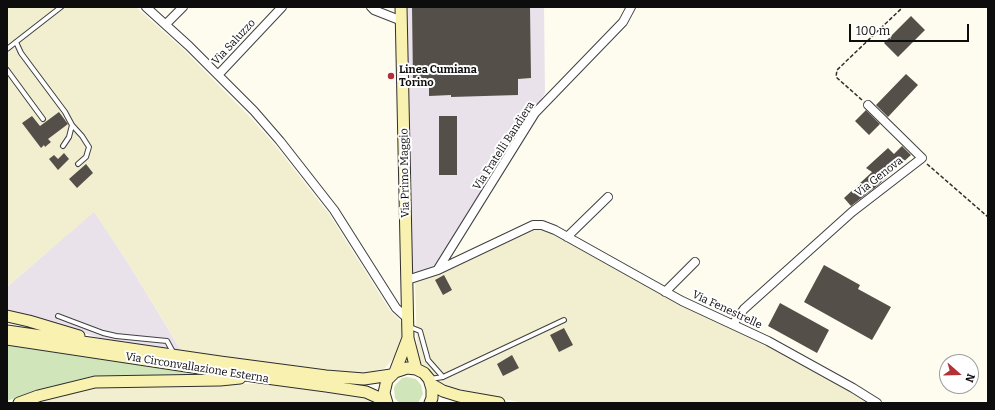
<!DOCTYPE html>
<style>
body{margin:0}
#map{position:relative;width:995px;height:410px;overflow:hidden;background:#fefbef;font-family:Bitter,serif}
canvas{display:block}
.frame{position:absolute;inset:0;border:8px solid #0d0d0d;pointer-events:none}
.north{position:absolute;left:939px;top:354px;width:40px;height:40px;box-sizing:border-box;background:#fff;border:1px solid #9e9e9e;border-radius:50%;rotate:110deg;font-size:11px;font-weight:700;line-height:16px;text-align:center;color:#0d0d0d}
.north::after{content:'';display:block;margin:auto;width:14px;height:18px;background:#b23036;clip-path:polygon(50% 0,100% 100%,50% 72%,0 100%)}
.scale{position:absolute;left:849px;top:24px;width:120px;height:18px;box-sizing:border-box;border:2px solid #0d0d0d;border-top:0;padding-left:5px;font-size:12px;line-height:14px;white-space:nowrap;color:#0d0d0d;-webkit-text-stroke:3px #fff;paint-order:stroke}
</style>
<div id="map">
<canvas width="995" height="410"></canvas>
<div class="frame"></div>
<div class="north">N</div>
<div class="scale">100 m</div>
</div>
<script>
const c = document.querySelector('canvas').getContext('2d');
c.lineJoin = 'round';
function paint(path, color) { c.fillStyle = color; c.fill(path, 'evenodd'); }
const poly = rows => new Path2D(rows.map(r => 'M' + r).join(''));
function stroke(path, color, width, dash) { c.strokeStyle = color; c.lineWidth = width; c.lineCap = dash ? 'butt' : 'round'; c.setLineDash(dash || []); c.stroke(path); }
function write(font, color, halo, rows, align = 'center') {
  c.font = font + ' Bitter,serif'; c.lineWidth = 4; c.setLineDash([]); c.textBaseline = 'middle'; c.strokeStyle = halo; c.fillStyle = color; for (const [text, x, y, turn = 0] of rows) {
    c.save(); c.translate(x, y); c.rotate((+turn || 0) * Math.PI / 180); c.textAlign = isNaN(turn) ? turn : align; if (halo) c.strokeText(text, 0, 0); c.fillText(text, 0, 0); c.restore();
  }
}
const industrial = poly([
 [402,7,544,7,545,93,438,270,407,280],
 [94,211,130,266,182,352,107,341,48,320,7,311,7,287]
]);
const farmland = poly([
 [7,7,136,7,184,50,249,116,275,145,329,214,391,312,398,318,402,324,403,338,397,354,385,368,363,374,326,371,182,352,130,266,94,212,7,287],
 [533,228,541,228,554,233,699,314,767,343,871,403,526,403,461,392,434,379,428,370,421,365,417,347,415,282,439,273],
 [159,383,259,384,294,387,336,391,375,399,379,403,31,403,95,386]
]);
const green = poly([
 [7,344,210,374,94,376,36,390,7,401],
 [407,377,416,379,421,385,423,394,418,403,399,403,395,398,394,388,396,384,402,378]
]);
const building = poly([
 [412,7,530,7,531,78,518,79,518,95,451,97,451,95,429,96,429,81,413,82],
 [911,16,925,30,898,57,884,43],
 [906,74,918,85,888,117,876,105],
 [866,110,880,124,869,135,855,121],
 [59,112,68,124,48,139,51,142,45,147,44,145,41,148,22,123,32,116,40,126],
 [439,116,457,116,457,175,439,175],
 [902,146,911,155,877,186,851,206,844,198,872,172,866,168,888,148,894,154],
 [64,153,69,159,58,170,49,159,54,155,58,159],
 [86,164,93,173,77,188,69,179],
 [824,265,860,285,858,289,891,307,872,340,804,302],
 [444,275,452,290,443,295,435,280],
 [780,303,829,330,817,353,768,326],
 [564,328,573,345,559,352,550,335],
 [512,355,519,368,503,376,497,364]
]);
const path = poly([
 [862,100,836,77,837,70,903,7],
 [927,164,988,217]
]);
const service = poly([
 [16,42,21,53,65,112,72,125,69,137,63,146],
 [7,49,61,7],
 [7,70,43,119],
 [72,125,82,136,89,147,86,157,78,164],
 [58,316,103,333,116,336,167,341,174,354],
 [410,327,420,331,428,360,443,377],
 [430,379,443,377,564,320]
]);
const minor = poly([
 [146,7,189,46,254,111,280,141,334,210,396,308,408,319],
 [371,7,374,10,402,21],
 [166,24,183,7],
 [218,75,282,7],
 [567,237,608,197],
 [438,269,535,113,623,22,631,7],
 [407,280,438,270,533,225,542,225,555,230,682,301,768,341,853,388,877,403],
 [665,292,695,262],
 [733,324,744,309,852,212,922,158,868,105]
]);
const secondary = poly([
 [401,7,408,338,416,369],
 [7,316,29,321,79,336],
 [7,331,220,362,326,376,364,379,391,375],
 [7,339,259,377,326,386,366,392,386,401],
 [395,372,408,338],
 [431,384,443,391,459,396,499,403],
 [19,403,38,396,95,382,220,380,240,378],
 [387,403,384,393,387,380,395,372,407,368,416,369,424,373,429,379,432,389,432,398,430,403]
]);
const markers = [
 [391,76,4,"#b23036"]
];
const streetNames = [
 ["Via Saluzzo",234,42,-47],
 ["Via Fratelli Bandiera",504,146,-57],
 ["Via Primo Maggio",405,173,-91],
 ["Via Genova",879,177,-38],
 ["Via Fenestrelle",727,310,25],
 ["Via Circonvallazione Esterna",197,368,9]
];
const poiNames = [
 ["Linea Cumiana",399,70],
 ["Torino",399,83]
];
paint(industrial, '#eae2eb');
paint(farmland, '#f2efd1');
paint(green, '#d1e5bb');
paint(building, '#554f4a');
stroke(service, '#404040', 6);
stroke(minor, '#404040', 10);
stroke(secondary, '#2f2f2f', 13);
stroke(path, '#2f2f2f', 1.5, [4, 2]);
stroke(service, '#fff', 4);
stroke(minor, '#fff', 8);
stroke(secondary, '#f8f1af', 11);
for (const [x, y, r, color] of markers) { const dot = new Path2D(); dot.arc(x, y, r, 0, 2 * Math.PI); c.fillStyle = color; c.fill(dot); stroke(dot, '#fff', 1.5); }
write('11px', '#0d0d0d', '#fff', streetNames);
write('bold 11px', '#0d0d0d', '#fff', poiNames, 'left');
</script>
